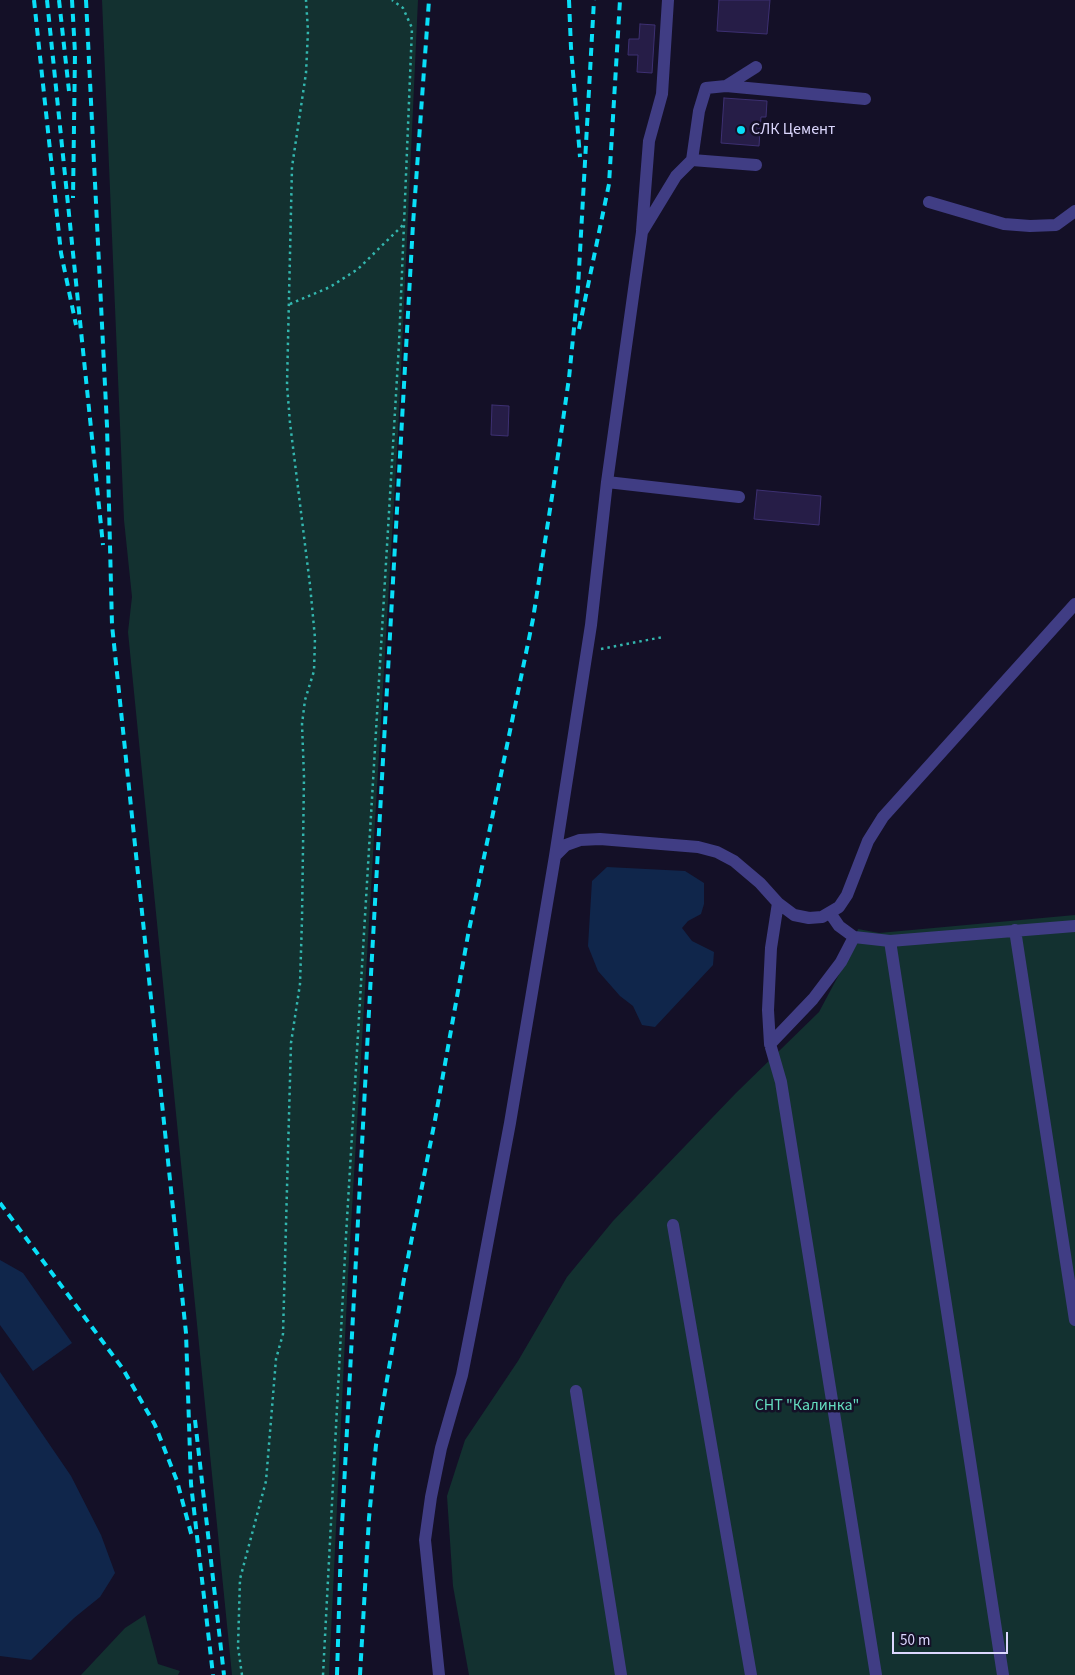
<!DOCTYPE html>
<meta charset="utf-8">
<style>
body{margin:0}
#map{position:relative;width:1075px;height:1675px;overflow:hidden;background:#141027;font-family:"Source Sans 3",sans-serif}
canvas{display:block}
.scale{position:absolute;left:892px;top:1632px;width:116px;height:22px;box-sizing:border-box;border:2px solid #dcd7fe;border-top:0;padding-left:6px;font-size:15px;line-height:18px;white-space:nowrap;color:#dcd7fe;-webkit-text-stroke:4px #141027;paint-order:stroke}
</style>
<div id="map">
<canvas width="1075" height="1675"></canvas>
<div class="scale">50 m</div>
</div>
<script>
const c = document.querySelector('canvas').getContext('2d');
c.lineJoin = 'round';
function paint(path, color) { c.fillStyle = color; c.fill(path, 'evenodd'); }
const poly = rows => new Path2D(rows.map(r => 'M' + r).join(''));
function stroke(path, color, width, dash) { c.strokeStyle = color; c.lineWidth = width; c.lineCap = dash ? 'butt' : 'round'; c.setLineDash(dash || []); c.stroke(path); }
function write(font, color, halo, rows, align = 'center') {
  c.font = font + ' "Source Sans 3",sans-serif'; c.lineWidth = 5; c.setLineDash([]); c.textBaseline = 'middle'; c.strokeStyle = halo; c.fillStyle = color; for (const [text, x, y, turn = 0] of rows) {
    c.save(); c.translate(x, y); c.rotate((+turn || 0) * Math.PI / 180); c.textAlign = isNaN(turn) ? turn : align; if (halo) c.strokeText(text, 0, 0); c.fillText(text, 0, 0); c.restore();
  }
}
const green = poly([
 [102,0,418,0,398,434,348,1276,329,1675,232,1675,128,632,132,597,124,520],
 [1075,915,1075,1675,469,1675,453,1586,447,1496,465,1440,518,1361,567,1277,613,1221,736,1093,819,1012,851,952,858,929,879,933],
 [145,1615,158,1664,180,1671,178,1675,81,1675,125,1628]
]);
const water = poly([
 [607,867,685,871,704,883,704,904,701,914,688,921,682,928,692,941,714,952,713,965,655,1027,642,1025,633,1006,620,996,598,971,588,946,592,881],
 [0,1260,23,1273,72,1343,33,1371,0,1325],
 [0,1372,71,1476,101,1535,115,1573,100,1597,74,1618,31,1660,0,1656]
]);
const building = poly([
 [719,0,770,0,767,34,717,31,719,0],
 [640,24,655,25,652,73,637,72,638,55,628,55,629,39,639,39,640,24],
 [724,98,767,101,766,117,761,117,759,146,721,143,724,98],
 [492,405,509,406,508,436,491,435,492,405],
 [757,490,821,496,819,525,754,519,757,490]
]);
const path = poly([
 [290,304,330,287,358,269,403,225],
 [601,649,663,637],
 [242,1675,238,1647,240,1579,266,1481,276,1359,283,1334,291,1043,300,984,302,919,304,777,302,724,305,700,314,671,315,638,310,585,290,423,287,385,292,167,306,73,308,31,306,0],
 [323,1675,346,1236,399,344,404,224,412,28,403,8,392,0]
]);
const minor = poly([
 [726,86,865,99],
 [692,160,756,165],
 [929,202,1004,224,1030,226,1056,225,1075,211],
 [642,230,649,141,662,94,668,0],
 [607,482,739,497],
 [555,856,591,625,607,482,642,232,676,176,692,160,699,111,706,88,726,86,756,67],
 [778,903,771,948,768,1010,770,1044,781,1082,876,1675],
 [830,913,839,926,854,937,890,941,1075,926],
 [1015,930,1075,1320],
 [890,941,1003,1675],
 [770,1044,813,999,841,962,854,937],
 [673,1225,751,1675],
 [576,1391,621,1675],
 [439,1675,425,1540,431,1497,441,1448,462,1375,475,1309,510,1123,555,856,566,845,580,840,600,839,698,847,717,852,734,861,760,883,778,903,794,915,809,918,822,917,839,907,847,895,868,841,883,817,1075,604]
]);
const rail = poly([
 [34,0,61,253,76,325],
 [47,0,103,545],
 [59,0,69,91],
 [72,0,75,53,73,198],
 [86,0,107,426,112,625,186,1333,191,1484,213,1675],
 [569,0,571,48,580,157],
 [579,329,609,184,620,0],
 [0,1203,123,1369,155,1425,177,1481,192,1537],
 [195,1420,224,1675],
 [337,1675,341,1544,370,992,413,224,429,0],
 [360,1675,369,1518,376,1445,405,1273,435,1120,468,935,533,619,553,490,569,378,578,288,594,0]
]);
const markers = [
 [741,130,5,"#09dff8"]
];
const poiNames = [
 ["СЛК Цемент",751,130]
];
const parkNames = [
 ["СНТ \"Калинка\"",807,1406]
];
paint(green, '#133130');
paint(water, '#10264b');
paint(building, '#261d47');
stroke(building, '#3d3072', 1);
stroke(path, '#33b6ae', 2.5, [2.5, 4]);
stroke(minor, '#403d84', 12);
stroke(rail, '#09dff8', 4, [8, 6]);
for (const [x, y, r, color] of markers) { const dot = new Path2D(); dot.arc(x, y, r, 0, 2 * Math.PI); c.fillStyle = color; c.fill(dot); stroke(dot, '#141027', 2); }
write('16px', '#dcd7fe', '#141027', poiNames, 'left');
write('16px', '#64ddbf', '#141027', parkNames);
</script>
